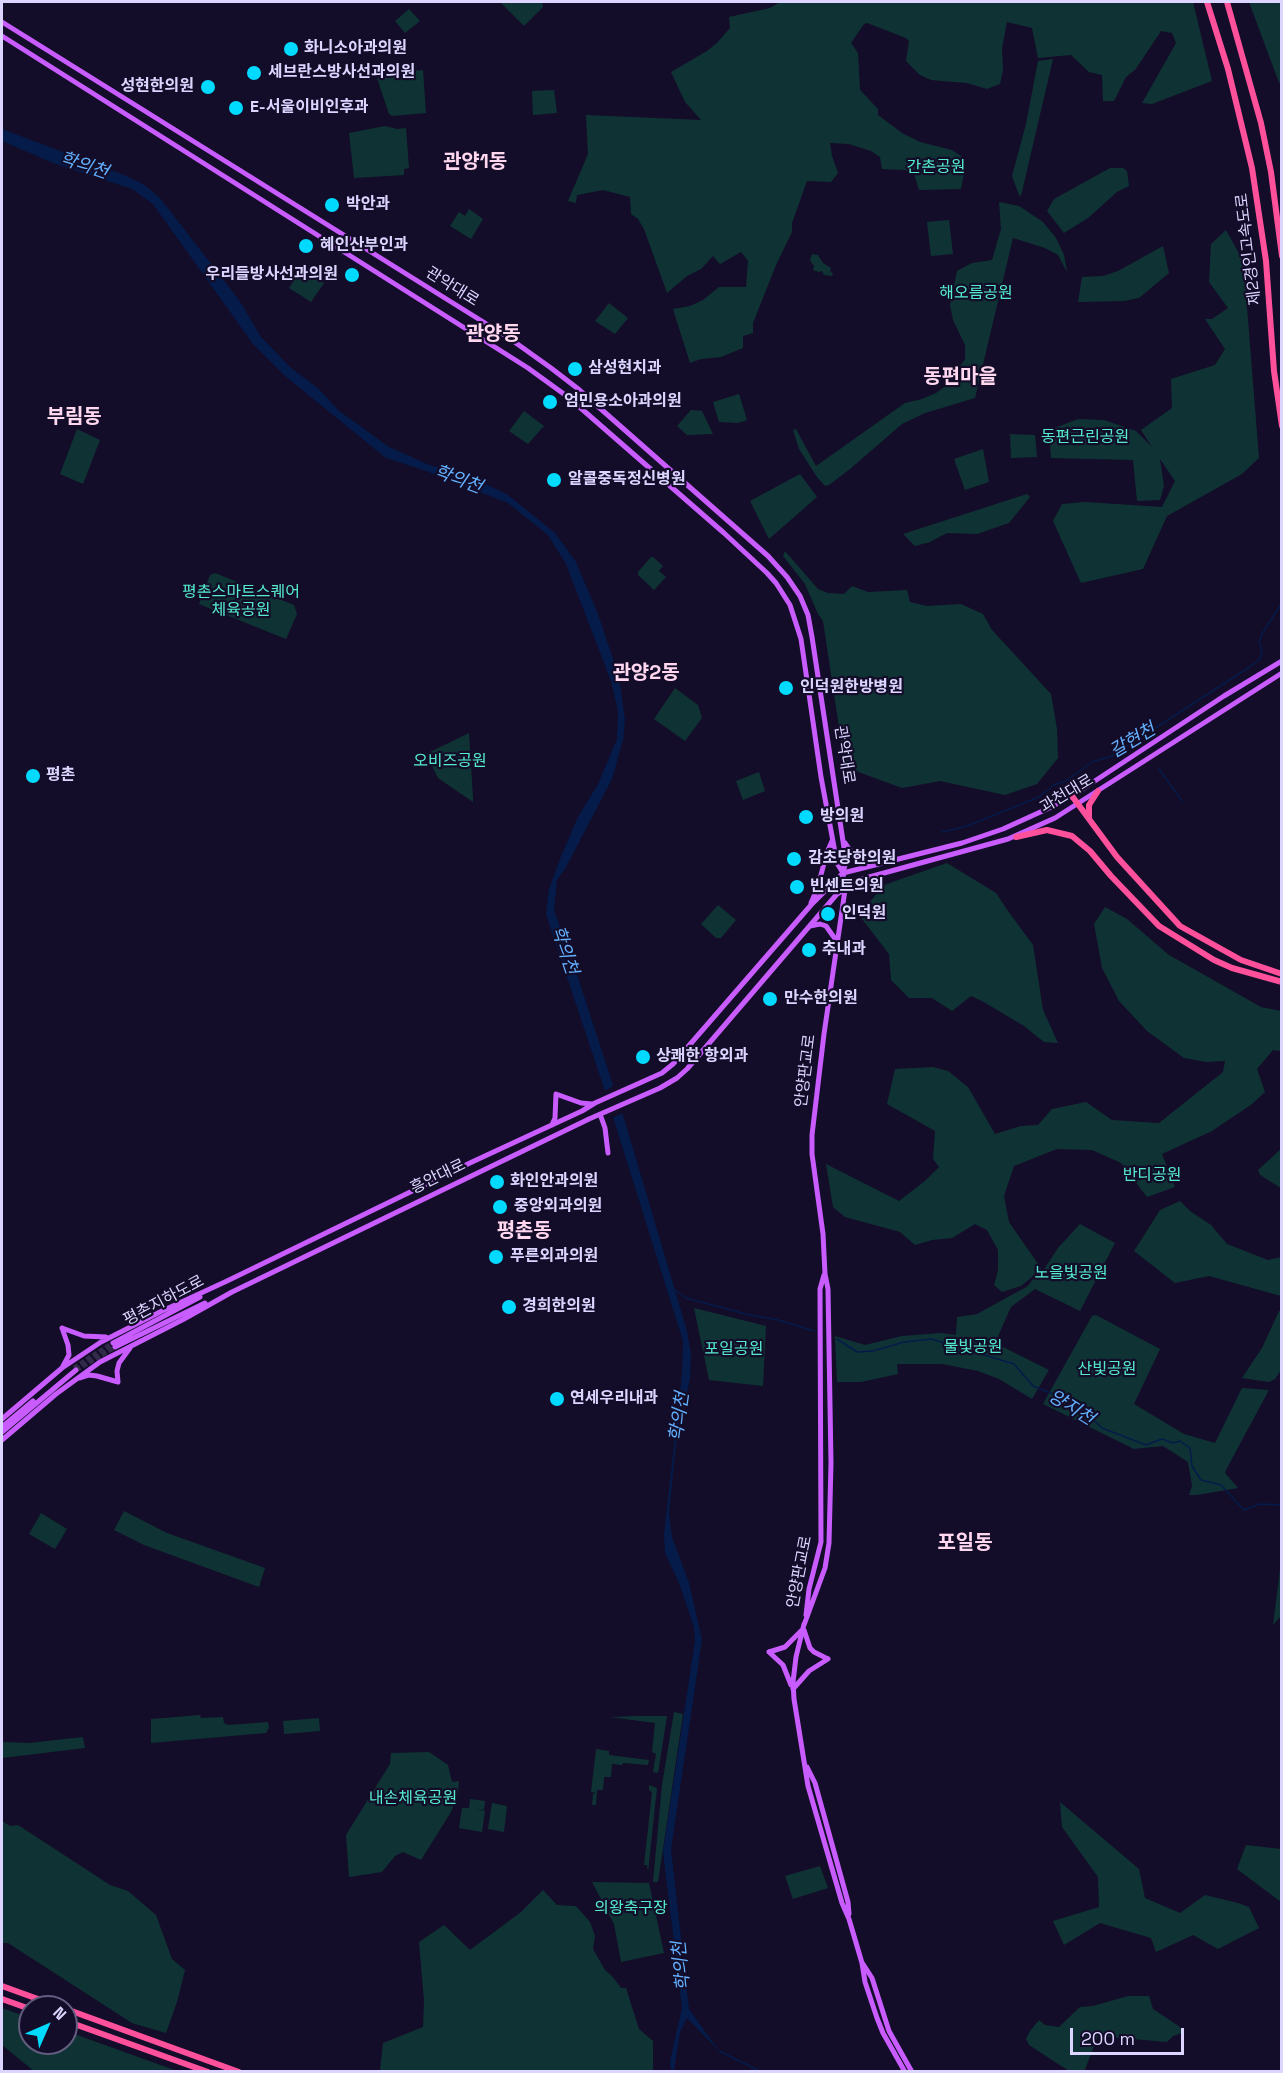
<!DOCTYPE html>
<meta charset="utf-8">
<style>
body{margin:0}
#map{position:relative;width:1283px;height:2073px;overflow:hidden;background:#130d29;font-family:"Space Grotesk",sans-serif}
canvas{display:block}
.frame{position:absolute;inset:0;border:3px solid #dcd5ff;pointer-events:none}
.north{position:absolute;left:18px;top:1995px;width:60px;height:60px;box-sizing:border-box;background:#130d29;border:2px solid #635d7f;border-radius:50%;rotate:45deg;font-size:16px;font-weight:700;line-height:24px;text-align:center;color:#dcd5ff}
.north::after{content:'';display:block;margin:auto;width:21px;height:27px;background:#01daff;clip-path:polygon(50% 0,100% 100%,50% 72%,0 100%)}
.scale{position:absolute;left:1070px;top:2028px;width:114px;height:27px;box-sizing:border-box;border:3px solid #dcd5ff;border-top:0;padding-left:8px;font-size:18px;line-height:21px;white-space:nowrap;color:#dcd5ff;-webkit-text-stroke:4px #130d29;paint-order:stroke}
</style>
<div id="map">
<canvas width="1283" height="2073"></canvas>
<div class="frame"></div>
<div class="north">N</div>
<div class="scale">200 m</div>
</div>
<script>
const c = document.querySelector('canvas').getContext('2d');
c.lineJoin = 'round';
function paint(path, color) { c.fillStyle = color; c.fill(path, 'evenodd'); }
const poly = rows => new Path2D(rows.map(r => 'M' + r).join(''));
function stroke(path, color, width, dash) { c.strokeStyle = color; c.lineWidth = width; c.lineCap = dash ? 'butt' : 'round'; c.setLineDash(dash || []); c.stroke(path); }
function write(font, color, halo, rows, align = 'center') {
  c.font = font + ' "Space Grotesk","Noto Sans KR",sans-serif'; c.lineWidth = 4.5; c.setLineDash([]); c.textBaseline = 'middle'; c.strokeStyle = halo; c.fillStyle = color; for (const [text, x, y, turn = 0] of rows) {
    c.save(); c.translate(x, y); c.rotate((+turn || 0) * Math.PI / 180); c.textAlign = isNaN(turn) ? turn : align; if (halo) c.strokeText(text, 0, 0); c.fillText(text, 0, 0); c.restore();
  }
}
const green = poly([
 [500,2,542,2,543,7,524,26],
 [780,2,1193,2,1212,81,1152,104,1142,103,1176,43,1172,33,1161,31,1135,70,1126,77,1114,101,1103,101,1102,75,1089,72,1071,55,1038,58,1032,28,1007,22,1002,48,1003,70,1000,84,987,89,967,83,931,80,920,75,906,61,909,41,906,38,867,23,864,24,851,43,858,53,860,90,878,109,878,115,902,133,920,142,952,150,961,156,965,168,961,189,919,190,914,174,905,170,882,169,880,157,871,151,849,144,830,143,832,156,838,173,831,182,807,181,792,223,792,232,776,265,753,323,753,333,743,336,743,348,721,357,701,359,690,363,673,309,690,306,703,300,719,287,746,287,748,261,741,252,720,264,713,256,701,269,687,276,667,293,644,229,638,219,631,214,630,197,603,190,577,195,576,203,568,201,588,154,586,115,701,120,685,102,671,72,707,51,717,43,730,28,729,17,770,8],
 [1249,2,1281,2,1281,86,1278,80],
 [409,9,420,21,405,33,395,21],
 [1053,59,1021,196,1019,195,1012,176,1026,124,1038,61],
 [423,70,426,113,392,116,389,114,377,78,379,77,378,73],
 [554,90,557,113,533,115,532,91],
 [385,126,397,129,406,128,409,168,404,169,404,175,354,178,349,133],
 [1110,168,1123,168,1127,171,1129,186,1117,192,1088,218,1064,233,1047,211,1054,199],
 [999,202,1019,206,1043,222,1056,238,1064,255,1067,272,1058,255,1045,248,1013,238,975,398,925,413,902,424,850,469,829,485,825,486,817,477,799,449,793,430,796,429,816,466,905,403,922,399,936,393,947,385,965,359,965,345,953,320,950,305,957,271,972,263,992,260,1001,229],
 [469,209,483,219,471,239,450,226,459,212,465,216],
 [949,220,953,254,931,256,927,222],
 [1226,230,1247,268,1246,295,1259,458,1242,474,1167,516,1143,569,1081,583,1053,521,1062,504,1085,502,1162,507,1175,481,1160,459,1164,486,1160,500,1137,501,1133,460,1051,458,1049,430,1078,419,1104,420,1136,431,1152,447,1141,430,1172,408,1171,379,1215,365,1225,349,1205,319,1212,319,1228,308,1209,282,1211,244],
 [1163,246,1169,273,1139,298,1124,301,1078,302,1082,277,1103,276,1118,271],
 [812,254,818,255,823,263,831,268,830,271,833,274,832,276,824,275,822,271,819,272,813,270,814,266,810,260],
 [307,271,324,283,311,302,289,288,296,277,302,280],
 [609,303,628,318,615,334,595,321],
 [739,394,747,420,738,423,719,422,713,402],
 [691,410,702,411,713,434,687,435,677,426],
 [524,411,544,426,528,444,509,431],
 [77,429,100,440,83,484,60,474],
 [1010,434,1035,435,1037,457,1011,458],
 [983,449,989,482,965,490,954,459],
 [800,474,817,497,769,539,750,501],
 [1027,494,1030,497,1009,523,977,534,947,533,930,542,915,546,903,534],
 [785,551,818,589,828,593,844,594,852,586,868,592,907,590,910,602,927,606,961,604,983,614,992,630,1051,694,1057,729,1058,758,1037,784,1005,795,940,781,902,788,845,767,823,621,818,614,805,584,783,556],
 [651,557,653,557,663,566,659,571,666,577,654,590,638,575,638,572],
 [215,573,294,605,297,614,286,639,199,604,210,575],
 [675,688,698,705,702,718,685,741,654,719],
 [469,733,473,798,473,802,438,778,426,754],
 [759,772,765,791,743,800,736,781],
 [947,863,996,893,1008,911,1033,945,1043,1010,1058,1043,1044,1042,1024,1026,982,1001,971,996,952,1011,932,998,909,998,891,980,889,954,859,915,884,885],
 [718,905,736,920,721,938,716,938,701,924],
 [1105,907,1127,919,1169,955,1261,1007,1281,1011,1281,1051,1273,1050,1257,1069,1265,1092,1252,1104,1212,1131,1162,1154,1175,1187,1147,1197,1121,1163,1092,1150,1057,1149,1014,1166,1004,1196,1009,1222,1043,1271,1058,1248,1080,1224,1115,1243,1080,1311,1035,1289,1011,1307,995,1343,1049,1370,1032,1399,999,1379,978,1371,942,1364,897,1364,898,1374,861,1382,837,1382,835,1336,865,1345,902,1336,941,1333,956,1335,957,1317,977,1314,1028,1286,1038,1272,1021,1286,1002,1292,994,1285,998,1271,998,1250,987,1230,975,1224,952,1238,932,1240,915,1245,900,1232,845,1217,833,1207,826,1164,899,1201,925,1181,939,1167,933,1159,935,1131,887,1104,895,1069,933,1067,948,1071,968,1087,995,1134,1021,1126,1038,1125,1052,1109,1086,1102,1112,1120,1159,1123,1223,1072,1225,1061,1206,1062,1184,1058,1147,1031,1119,1001,1102,968,1094,924],
 [1281,1149,1281,1188,1260,1175,1258,1170],
 [1180,1201,1190,1211,1211,1225,1227,1244,1268,1260,1281,1257,1281,1296,1209,1276,1175,1283,1134,1251,1160,1210],
 [694,1308,766,1326,763,1386,709,1380],
 [1279,1311,1282,1311,1281,1370,1275,1379,1269,1382,1242,1378,1262,1348],
 [1096,1315,1160,1349,1134,1404,1184,1434,1215,1443,1242,1388,1269,1390,1227,1468,1225,1473,1238,1488,1197,1495,1189,1495,1192,1486,1188,1462,1163,1446,1134,1449,1043,1404,1092,1316],
 [124,1511,167,1533,265,1568,259,1587,144,1545,114,1530],
 [41,1513,67,1529,55,1549,29,1534],
 [1281,1562,1281,1616,1273,1625],
 [674,1712,683,1714,658,1882,653,1882,662,1785],
 [200,1715,201,1718,223,1717,224,1723,228,1725,268,1722,269,1728,266,1733,151,1743,151,1719],
 [638,1716,667,1716,658,1773,653,1772,656,1754,652,1752,655,1723,610,1717],
 [319,1718,320,1731,284,1734,283,1721],
 [83,1737,85,1748,2,1758,2,1742,29,1743],
 [596,1749,609,1751,609,1755,649,1760,648,1765,623,1763,622,1765,612,1764,611,1777,604,1777,603,1790,597,1790,596,1805,592,1805,593,1794,596,1793,591,1792],
 [429,1752,448,1765,452,1782,459,1781,458,1793,451,1812,421,1860,403,1852,395,1856,382,1872,349,1877,346,1835,390,1764,391,1753],
 [649,1785,657,1788,648,1872,647,1865,644,1865,652,1792,649,1790],
 [470,1799,485,1801,484,1810,475,1809,485,1811,482,1832,459,1828,462,1808,469,1808],
 [1060,1802,1139,1869,1145,1898,1180,1913,1205,1895,1238,1903,1249,1907,1259,1928,1218,1949,1193,1935,1156,1952,1151,1938,1100,1923,1064,1945,1053,1921,1099,1907,1098,1877,1062,1827],
 [492,1803,507,1806,504,1832,488,1829],
 [2,1821,10,1826,18,1825,110,1885,128,1891,156,1915,172,1959,185,1970,177,2002,166,2033,132,2023,8,1943,2,1943],
 [1246,1845,1281,1849,1281,1902,1237,1869],
 [820,1866,828,1888,793,1899,785,1876],
 [592,1882,649,1883,664,1953,621,1962,614,1924],
 [543,1890,557,1905,576,1906,590,1922,595,1936,593,1949,605,1970,612,1976,621,1988,626,1988,639,2029,653,2041,653,2071,380,2071,383,2043,423,2027,424,2000,419,1942,444,1925,470,1950,521,1912],
 [1128,1996,1149,1996,1153,2009,1180,2027,1182,2033,1173,2036,1167,2042,1098,2036,1084,2072,1069,2071,1029,2045,1026,2039,1030,2031,1039,2020,1045,2025,1059,2027,1080,2007,1093,2006],
 [2,2008,30,2018,30,2043,66,2043,66,2031,177,2071,34,2071,2,2045]
]);
const water = poly([
 [2,129,124,175,143,184,160,198,239,300,261,337,291,368,319,389,338,410,389,447,427,464,475,479,508,495,555,533,576,562,598,614,619,677,625,720,623,740,612,779,565,869,557,880,554,911,569,950,626,1125,687,1331,691,1354,690,1379,676,1444,669,1512,672,1537,689,1583,702,1640,671,1849,689,2009,719,2051,687,2018,680,2032,674,2071,671,2071,670,2061,682,2008,663,1852,695,1641,694,1627,679,1583,665,1553,664,1535,682,1374,683,1341,603,1085,546,914,549,889,560,859,577,819,598,784,617,739,618,711,611,681,566,564,548,535,508,503,426,471,386,458,285,376,253,344,153,204,132,189,53,163,2,141]
]);
const pier = poly([
 [616,1085,625,1112,610,1119,602,1092]
]);
const stream = poly([
 [1159,769,1182,801],
 [942,832,967,826,1039,797,1054,785,1066,781,1092,762,1112,756,1251,666,1259,660,1262,651,1259,642,1262,634,1282,603],
 [675,1290,686,1298,746,1314,778,1320,814,1331],
 [837,1339,857,1352,873,1351,904,1342,931,1339,1014,1364,1033,1386,1058,1396,1085,1412,1102,1428,1146,1445,1162,1439,1173,1443,1180,1441,1190,1448,1192,1466,1201,1480,1221,1485,1244,1510,1260,1504,1282,1505],
 [719,2051,762,2072]
]);
const primaryTunnel = poly([
 [74,1368,113,1343],
 [76,1370,115,1347]
]);
const primary = poly([
 [2,22,509,338,551,368,577,388,768,556,787,577,800,596,808,615,812,637,846,861,843,873,845,890,824,1034,812,1135,812,1154,823,1234,825,1274,828,1289,831,1463,829,1543,825,1568,804,1625],
 [2,36,528,368,568,397,724,533,767,573,776,583,790,605,801,639,821,777,837,863,843,873],
 [845,843,849,849,858,858,867,857,879,861],
 [811,903,818,887,826,855,832,841],
 [810,926,820,924,826,926,838,943],
 [600,1114,605,1128,608,1153],
 [552,1125,555,1118,556,1094,581,1103,592,1104],
 [62,1328,84,1336,106,1337],
 [62,1328,68,1345,69,1355,63,1366],
 [113,1343,200,1297],
 [115,1347,205,1303],
 [80,1378,89,1375,97,1376,118,1382,117,1371,119,1363,130,1348],
 [2,1419,62,1368,101,1342,162,1311,227,1281,472,1162,582,1111,595,1103,662,1073,673,1064,811,905,843,873,962,843,1003,829,1047,809,1072,796,1224,696,1282,661],
 [2,1427,33,1401],
 [2,1432,76,1370],
 [2,1440,56,1394,100,1362,184,1319,232,1292,589,1119,660,1088,677,1078,687,1069,837,894,862,879,1008,839,1055,818,1282,673],
 [806,1615,809,1589,821,1542,820,1289,824,1275],
 [804,1624,796,1657,793,1682,794,1699,808,1786,842,1903,849,1919,862,1963,865,1982,877,2018,883,2033,905,2072],
 [804,1630,810,1648,814,1652,828,1659],
 [769,1652,783,1665,791,1685],
 [769,1652,785,1647,802,1630],
 [793,1689,809,1671,828,1659],
 [807,1767,815,1783,848,1902,849,1914],
 [863,1964,872,1978,889,2031,912,2072]
]);
const highway = poly([
 [1207,2,1228,69,1252,168,1266,261,1274,371,1282,426],
 [1227,2,1261,123,1271,172,1282,256],
 [1072,796,1117,857,1180,926,1241,960,1282,974],
 [1089,818,1089,805,1098,791],
 [1016,837,1047,830,1072,836,1090,851,1111,876,1159,926,1214,960,1232,968,1282,982],
 [2,1986,60,2007],
 [2,1999,30,2009],
 [66,2009,239,2072],
 [66,2021,208,2072]
]);
const markers = [
 [291,49,8,"#01daff"],
 [254,73,8,"#01daff"],
 [208,87,8,"#01daff"],
 [236,108,8,"#01daff"],
 [332,205,8,"#01daff"],
 [306,246,8,"#01daff"],
 [352,275,8,"#01daff"],
 [575,369,8,"#01daff"],
 [550,402,8,"#01daff"],
 [554,480,8,"#01daff"],
 [786,688,8,"#01daff"],
 [33,776,8,"#01daff"],
 [806,817,8,"#01daff"],
 [794,859,8,"#01daff"],
 [797,887,8,"#01daff"],
 [828,914,8,"#01daff"],
 [809,950,8,"#01daff"],
 [770,999,8,"#01daff"],
 [643,1057,8,"#01daff"],
 [497,1182,8,"#01daff"],
 [500,1207,8,"#01daff"],
 [496,1257,8,"#01daff"],
 [509,1307,8,"#01daff"],
 [557,1399,8,"#01daff"]
];
const poiNames = [
 ["화니소아과의원",304,49],
 ["세브란스방사선과의원",268,73],
 ["성현한의원",194,87,"right"],
 ["E-서울이비인후과",250,108],
 ["박안과",346,205],
 ["혜인산부인과",320,246],
 ["우리들방사선과의원",338,275,"right"],
 ["삼성현치과",588,369],
 ["엄민용소아과의원",564,402],
 ["알콜중독정신병원",568,480],
 ["인덕원한방병원",800,688],
 ["평촌",46,776],
 ["방의원",820,817],
 ["감초당한의원",808,859],
 ["빈센트의원",810,887],
 ["인덕원",842,914],
 ["추내과",822,950],
 ["만수한의원",784,999],
 ["상쾌한 항외과",656,1057],
 ["화인안과의원",510,1182],
 ["중앙외과의원",514,1207],
 ["푸른외과의원",510,1257],
 ["경희한의원",522,1307],
 ["연세우리내과",570,1399]
];
const parkNames = [
 ["간촌공원",936,168],
 ["해오름공원",976,294],
 ["동편근린공원",1085,438],
 ["평촌스마트스퀘어",241,593],
 ["체육공원",241,611],
 ["오비즈공원",450,762],
 ["반디공원",1152,1176],
 ["노을빛공원",1071,1274],
 ["물빛공원",973,1348],
 ["포일공원",734,1350],
 ["산빛공원",1107,1370],
 ["내손체육공원",413,1799],
 ["의왕축구장",631,1909]
];
const streetNames = [
 ["제2경인고속도로",1249,249,-97],
 ["관악대로",452,287,32],
 ["관악대로",844,755,81],
 ["과천대로",1067,794,-31],
 ["안양판교로",806,1071,-83],
 ["흥안대로",438,1177,-26],
 ["평촌지하도로",164,1301,-28],
 ["안양판교로",800,1572,-79]
];
const waterNames = [
 ["학의천",84,166,18],
 ["학의천",458,480,20],
 ["갈현천",1133,741,-31],
 ["학의천",564,950,72],
 ["양지천",1071,1408,32],
 ["학의천",680,1417,-82],
 ["학의천",682,1966,-96]
];
const quarterNames = [
 ["관양1동",475,163],
 ["관양동",493,335],
 ["동편마을",960,378],
 ["부림동",74,418],
 ["관양2동",646,674],
 ["평촌동",524,1232],
 ["포일동",965,1544]
];
paint(green, '#0f3334');
paint(water, '#051b4a');
paint(pier, '#130d29');
stroke(stream, '#051b4a', 1.5);
stroke(primaryTunnel, '#312b49', 5, [5, 2.5]);
stroke(primary, '#c95cff', 5);
stroke(highway, '#ff509c', 6);
for (const [x, y, r, color] of markers) { const dot = new Path2D(); dot.arc(x, y, r, 0, 2 * Math.PI); c.fillStyle = color; c.fill(dot); stroke(dot, '#130d29', 2); }
write('bold 16px', '#dcd5ff', '#130d29', poiNames, 'left');
write('16px', '#54eccd', '#130d29', parkNames);
write('16px', '#dcd5ff', '#130d29', streetNames);
write('italic 18px', '#63b0ff', '#130d29', waterNames);
write('bold 20px', '#ffd7ef', '#130d29', quarterNames);
</script>
